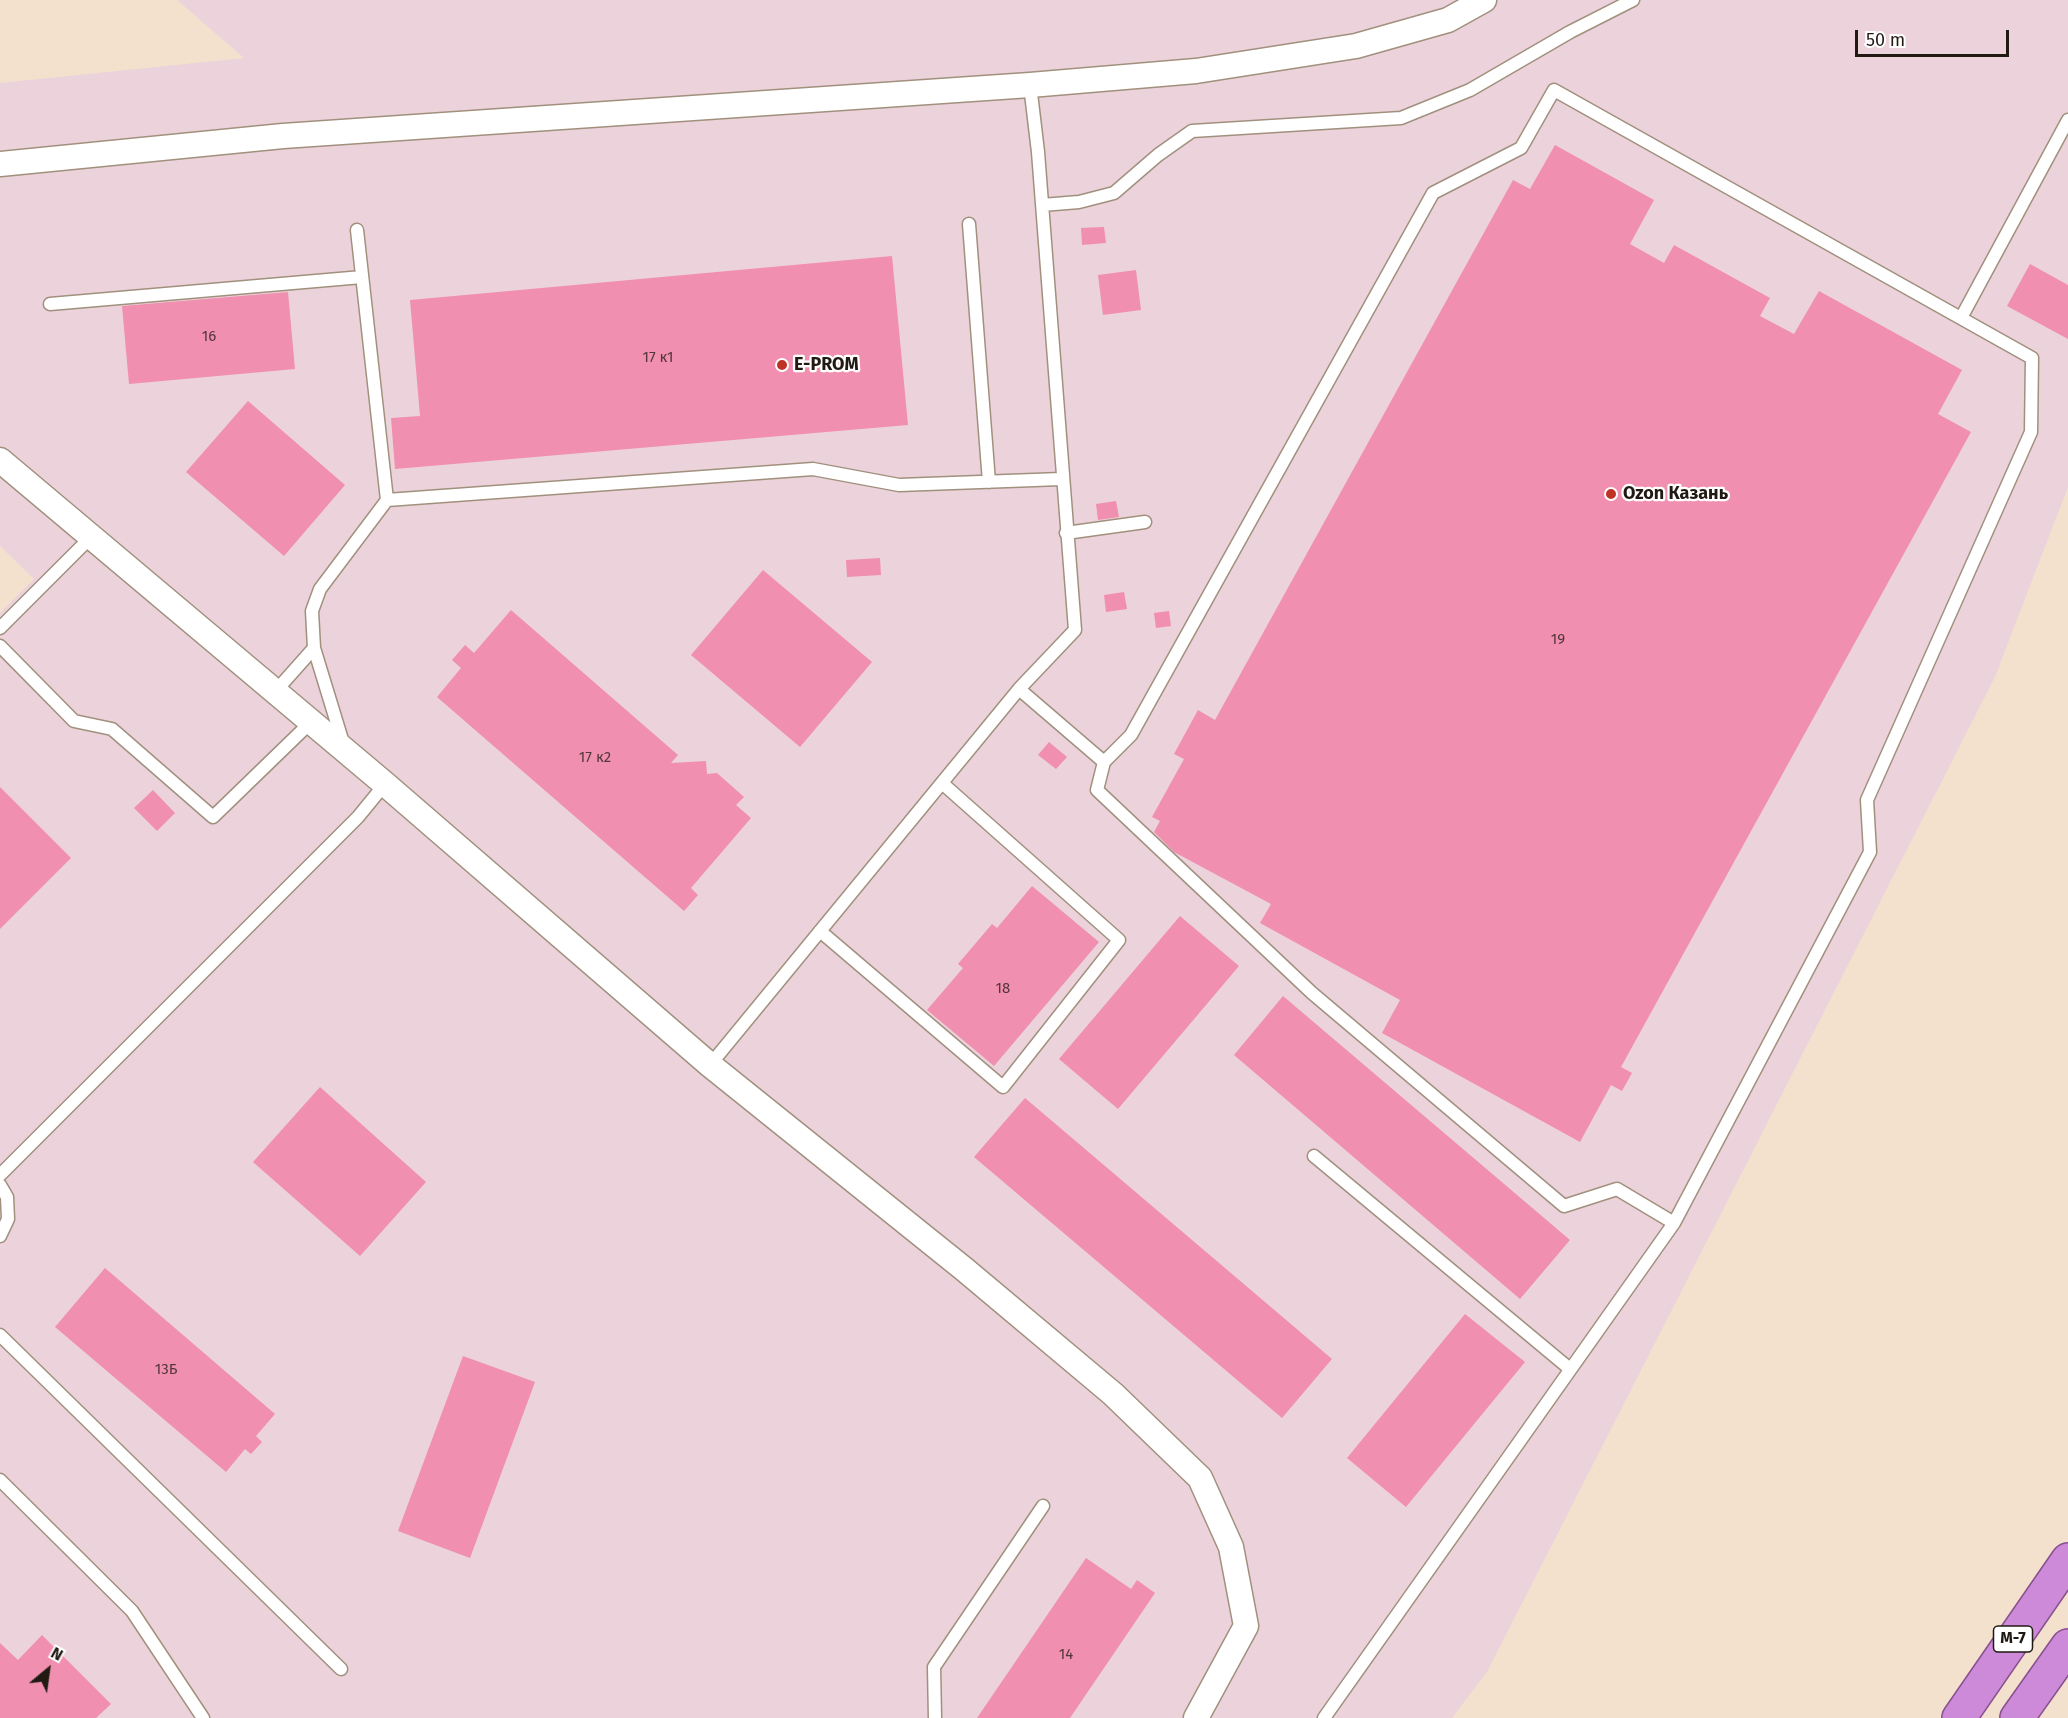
<!DOCTYPE html>
<meta charset="utf-8">
<style>
body{margin:0}
#map{position:relative;width:2068px;height:1718px;overflow:hidden;background:#f3e1ce;font-family:"Fira Sans",sans-serif}
canvas{display:block}
.north{position:absolute;left:18px;top:1640px;width:60px;height:60px;-webkit-text-stroke:4px #fff;paint-order:stroke;rotate:29deg;font-size:16px;font-weight:700;line-height:24px;text-align:center;color:#201a13}
.north::after{content:'';display:block;margin:auto;width:21px;height:27px;background:#201a13;clip-path:polygon(50% 0,100% 100%,50% 72%,0 100%)}
.scale{position:absolute;left:1855px;top:30px;width:154px;height:27px;box-sizing:border-box;border:3px solid #201a13;border-top:0;padding-left:8px;font-size:18px;line-height:21px;white-space:nowrap;color:#201a13;-webkit-text-stroke:4px #fff;paint-order:stroke}
</style>
<div id="map">
<canvas width="2068" height="1718"></canvas>
<div class="north">N</div>
<div class="scale">50 m</div>
</div>
<script>
const c = document.querySelector('canvas').getContext('2d');
c.lineJoin = 'round';
function paint(path, color) { c.fillStyle = color; c.fill(path, 'evenodd'); }
const poly = rows => new Path2D(rows.map(r => 'M' + r).join(''));
function stroke(path, color, width, dash) { c.strokeStyle = color; c.lineWidth = width; c.lineCap = dash ? 'butt' : 'round'; c.setLineDash(dash || []); c.stroke(path); }
function write(font, color, halo, rows, align = 'center') {
  c.font = font + ' "Fira Sans",sans-serif'; c.lineWidth = 4.5; c.setLineDash([]); c.textBaseline = 'middle'; c.strokeStyle = halo; c.fillStyle = color; for (const [text, x, y, turn = 0] of rows) {
    c.save(); c.translate(x, y); c.rotate((+turn || 0) * Math.PI / 180); c.textAlign = isNaN(turn) ? turn : align; if (halo) c.strokeText(text, 0, 0); c.fillText(text, 0, 0); c.restore();
  }
}
const industrial = poly([
 [177,0,2068,0,2068,487,1995,677,1487,1672,1452,1718,0,1718,0,613,34,579,0,546,0,83,244,58]
]);
const building = poly([
 [1555,145,1654,200,1630,244,1664,263,1674,245,1770,298,1760,316,1794,334,1819,291,1962,370,1938,414,1971,432,1621,1067,1632,1073,1622,1091,1611,1085,1580,1142,1382,1033,1400,1000,1260,923,1271,904,1174,852,1154,832,1160,821,1152,817,1184,759,1174,754,1198,710,1215,720,1513,180,1530,189],
 [1104,227,1106,243,1082,245,1081,228],
 [892,256,908,425,395,469,391,418,420,416,410,300],
 [2030,264,2068,285,2068,339,2007,306],
 [1136,270,1141,310,1103,315,1098,275],
 [288,292,295,369,129,384,122,306],
 [248,401,345,485,284,556,186,472],
 [1116,501,1119,517,1098,520,1096,504],
 [880,558,881,575,847,577,846,560],
 [763,570,872,662,800,747,691,655],
 [1124,592,1127,609,1106,612,1104,595],
 [511,610,678,755,671,763,706,761,707,774,717,773,744,797,736,805,751,818,691,888,698,895,684,911,437,697,461,668,452,660,465,645,474,653],
 [1169,611,1171,626,1156,628,1154,613],
 [1049,742,1067,757,1056,769,1038,755],
 [0,787,71,858,0,929],
 [153,790,175,813,157,831,134,808],
 [1032,886,1099,942,994,1066,927,1010,963,968,958,964,992,924,997,928],
 [1180,916,1239,966,1118,1109,1059,1059],
 [1283,996,1570,1240,1520,1299,1234,1055],
 [320,1087,426,1182,360,1256,253,1162],
 [1025,1098,1332,1359,1282,1418,974,1157],
 [105,1268,275,1414,256,1436,262,1442,251,1454,245,1449,226,1472,55,1327],
 [1465,1314,1525,1362,1406,1507,1347,1458],
 [463,1356,535,1382,470,1558,398,1531],
 [1086,1558,1131,1589,1137,1580,1155,1593,1070,1718,977,1718],
 [42,1635,111,1704,96,1718,0,1718,0,1643,18,1660]
]);
const service = poly([
 [1042,205,1079,202,1114,193,1158,155,1192,131,1401,118,1470,90,1570,32,1633,0],
 [969,224,989,482],
 [50,304,362,277],
 [1961,318,2068,120],
 [387,500,813,469,899,485,1061,479],
 [1066,533,1145,522],
 [0,628,91,537],
 [0,646,74,721,112,729,213,817,311,722],
 [314,648,343,743],
 [1019,689,1104,762,1097,790,1312,993,1564,1206,1617,1189,1674,1223,1870,852,1867,800,2031,432,2032,358,1554,90,1521,148,1433,193,1131,735,1104,762],
 [274,693,314,648,312,611,320,589,387,500,357,230],
 [820,931,1003,1087,1119,940,942,783],
 [710,1065,1019,689,1075,630,1038,152,1030,85],
 [1314,1156,1570,1369],
 [0,1175,358,817,385,784],
 [0,1185,7,1197,8,1219,0,1236],
 [0,1335,341,1669],
 [0,1480,132,1611,203,1718],
 [935,1718,934,1667,1043,1506],
 [1324,1718,1674,1223]
]);
const minor = poly([
 [0,164,283,136,1030,85,1196,71,1356,46,1448,20,1484,0],
 [0,460,385,784,710,1065,964,1269,1113,1394,1200,1478,1231,1547,1246,1626,1196,1718]
]);
const trunk = poly([
 [1959,1718,2068,1560],
 [2017,1718,2068,1646]
]);
const markers = [
 [782,365,6,"#bf3226"],
 [1611,494,6,"#bf3226"]
];
const numberNames = [
 ["16",209,337],
 ["17 к1",658,358],
 ["19",1558,640],
 ["17 к2",595,758],
 ["18",1003,989],
 ["13Б",166,1370],
 ["14",1066,1655]
];
const shields = [
 [2013,1639,39]
];
const shieldNames = [
 ["М-7",2013,1639]
];
const poiNames = [
 ["E-PROM",794,365],
 ["Ozon Казань",1623,494]
];
paint(industrial, '#ecd3db');
paint(building, '#f08faf');
stroke(service, '#a1907e', 15);
stroke(minor, '#a1907e', 27);
stroke(trunk, '#88508d', 36);
stroke(service, '#fff', 12);
stroke(minor, '#fff', 24);
stroke(trunk, '#cc8ad8', 33);
for (const [x, y, r, color] of markers) { const dot = new Path2D(); dot.arc(x, y, r, 0, 2 * Math.PI); c.fillStyle = color; c.fill(dot); stroke(dot, '#fff', 2); }
write('15px', '#54373a', null, numberNames);
for (const [x, y, w] of shields) { const box = new Path2D(); box.roundRect(x - w / 2, y - 13, w, 26, 4.5); c.fillStyle = '#fff'; c.fill(box); stroke(box, '#201a13', 1.5); }
write('bold 16px', '#201a13', null, shieldNames);
write('bold 18px', '#201a13', '#fff', poiNames, 'left');
</script>
